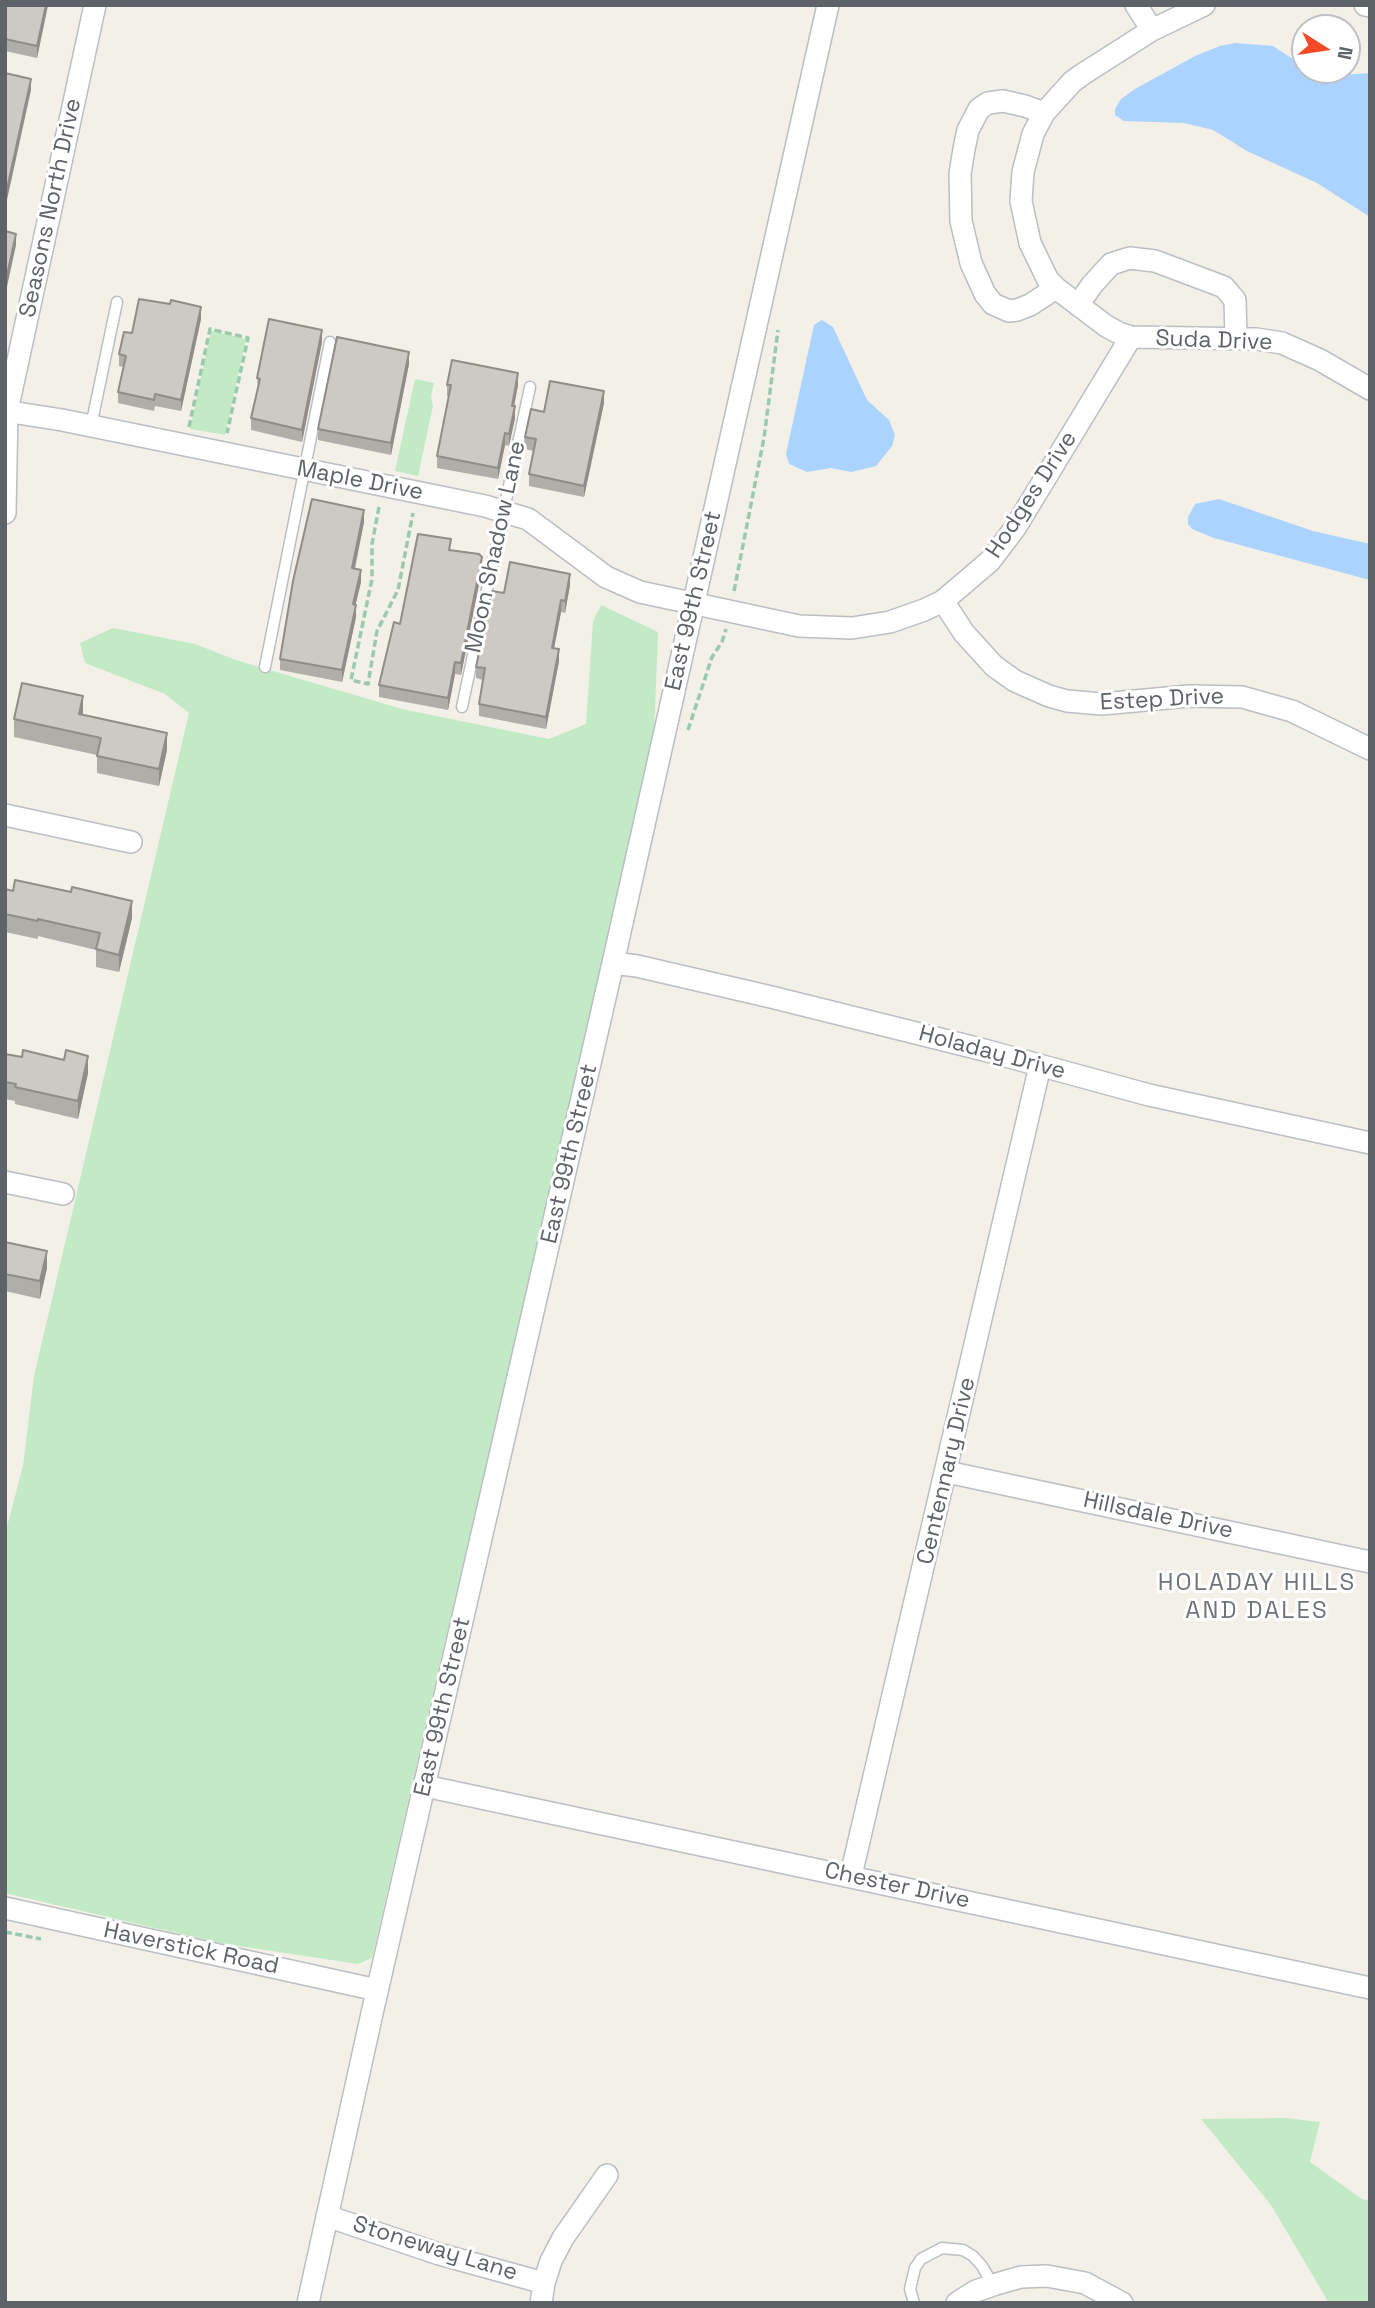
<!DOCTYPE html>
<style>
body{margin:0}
#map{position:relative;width:1375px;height:2308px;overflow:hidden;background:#f2f0e7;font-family:"Space Grotesk",sans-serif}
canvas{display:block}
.frame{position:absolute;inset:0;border:7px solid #5e6269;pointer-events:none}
.north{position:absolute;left:1291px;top:14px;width:70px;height:70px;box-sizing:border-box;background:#fff;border:2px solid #bfc0c3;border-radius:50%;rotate:102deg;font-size:19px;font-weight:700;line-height:28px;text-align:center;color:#5e6269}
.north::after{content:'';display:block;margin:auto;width:24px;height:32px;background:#f84927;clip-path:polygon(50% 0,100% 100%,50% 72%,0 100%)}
</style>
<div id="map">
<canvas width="1375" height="2308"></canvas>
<div class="frame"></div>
<div class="north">N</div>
</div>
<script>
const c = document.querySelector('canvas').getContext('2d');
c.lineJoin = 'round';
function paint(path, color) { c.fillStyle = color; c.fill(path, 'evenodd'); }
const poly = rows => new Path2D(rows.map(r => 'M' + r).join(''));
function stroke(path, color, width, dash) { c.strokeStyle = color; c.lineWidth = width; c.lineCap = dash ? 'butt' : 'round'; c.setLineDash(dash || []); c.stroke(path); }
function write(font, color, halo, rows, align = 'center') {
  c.font = font + ' "Space Grotesk",sans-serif'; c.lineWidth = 6; c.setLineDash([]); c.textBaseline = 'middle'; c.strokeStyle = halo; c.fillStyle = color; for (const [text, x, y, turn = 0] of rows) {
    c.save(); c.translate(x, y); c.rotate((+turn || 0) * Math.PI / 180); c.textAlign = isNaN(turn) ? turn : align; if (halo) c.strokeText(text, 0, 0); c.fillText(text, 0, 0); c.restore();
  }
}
const green = poly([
 [211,331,246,339,225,435,190,429],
 [415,379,434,383,431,397,433,406,418,476,395,471],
 [601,605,658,632,654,736,372,1958,358,1964,219,1943,5,1893,5,1534,23,1466,34,1376,189,713,165,694,85,663,80,643,113,628,195,644,236,660,402,709,549,739,586,724,593,621],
 [1286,2118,1320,2122,1310,2162,1362,2199,1370,2201,1370,2303,1329,2303,1271,2205,1201,2119]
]);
const water = poly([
 [1235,43,1273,46,1305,67,1305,70,1342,75,1370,73,1370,217,1317,183,1247,151,1213,130,1184,123,1124,121,1115,115,1115,109,1121,99,1135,89,1195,56,1220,46],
 [822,320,833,327,867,400,889,420,895,435,892,446,876,466,851,472,831,468,807,472,789,464,786,454,814,325],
 [1219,499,1313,531,1370,544,1370,580,1214,538,1192,529,1188,524,1188,517,1195,504]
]);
const path = poly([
 [189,427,210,329,248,338,227,433],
 [379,507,372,544,372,579,351,680,368,684,377,631,398,590,413,513],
 [734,591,764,438,778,330],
 [688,730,712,657,722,642,726,629],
 [5,1932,41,1939]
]);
const lane = poly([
 [91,426,117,302],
 [265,667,330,342],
 [462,707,530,387],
 [914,2303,910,2289,915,2268,921,2259,942,2248,963,2250,973,2256,982,2266,993,2285]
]);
const street = poly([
 [1136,5,1152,30],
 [1204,5,1152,30,1083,74,1072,82,1044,113,1033,134,1023,172,1021,201,1030,243,1048,280,1056,288,1106,326,1119,333,1131,337,1256,339,1282,343,1320,360,1370,389],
 [1365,5,1370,6],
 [1044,113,1025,106,1003,101,988,103,979,109,968,130,964,149,960,174,961,221,971,263,985,294,993,304,1009,311,1017,310,1030,305,1056,288],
 [1078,305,1092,285,1111,264,1130,258,1155,261,1224,287,1235,300,1236,338],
 [5,411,62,420,485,506,528,519,606,577,640,592,799,626,852,628,890,622,924,610,943,601,990,561,1015,528,1131,337],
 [5,513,7,411,95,5],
 [943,601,964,633,994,666,1015,681,1049,696,1067,701,1102,704,1189,696,1242,697,1292,711,1370,749],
 [5,815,131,842],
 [613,963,637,966,771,997,984,1050,1149,1095,1370,1143],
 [5,1182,63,1194],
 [947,1472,1370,1562],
 [425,1786,1370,1988],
 [851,1875,1040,1066],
 [5,1908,377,1990],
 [327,2216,439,2254,544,2283],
 [308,2303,373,2009,613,963,828,5],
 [541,2303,544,2283,551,2261,563,2238,607,2175],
 [957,2303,976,2291,993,2285,1021,2277,1047,2276,1085,2283,1122,2303]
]);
const wall = poly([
 [5,5,48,5,37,58,5,51],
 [201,319,181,411,155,406,154,411,118,403,118,392,123,367,119,366,119,354,132,333],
 [322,342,302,442,251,430,251,418,258,390,257,378],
 [409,364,391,455,318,440,318,429],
 [447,385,518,385,514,406,515,418,509,446,505,445,498,479,437,468,437,456,449,397,447,396],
 [604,403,584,497,529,486,529,474,534,451,525,449,525,437,544,412],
 [364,522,355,569,361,582,355,605,356,617,342,682,280,670,280,659],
 [451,550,482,569,461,675,455,674,448,710,379,697,379,685,400,624],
 [570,585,565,613,561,612,554,648,559,661,546,729,479,716,479,704,483,680,476,678,476,667,504,593],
 [14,719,167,750,159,786,97,773,97,755,14,737],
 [5,889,132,918,119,972,96,967,96,950,38,936,38,939,5,932],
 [5,1054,22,1057,64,1060,88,1073,78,1119,15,1104,15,1101,5,1099],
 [5,1242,47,1268,40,1299,5,1291]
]);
const shadedWall = poly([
 [46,5,48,5,37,58,37,46],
 [31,79,31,90,5,209,5,198],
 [16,234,16,245,5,296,5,284],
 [201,307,201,319,181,411,181,400],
 [322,330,322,342,302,442,302,430],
 [409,352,409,364,391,455,391,443],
 [518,373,518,385,512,417,512,406],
 [604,391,604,403,584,497,584,486],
 [515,406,515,418,509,446,509,434],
 [505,433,505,445,498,479,498,468],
 [364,510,364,522,352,580,352,568],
 [482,557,482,569,461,675,461,663],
 [361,570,361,582,353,616,353,604],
 [570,574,570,585,565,613,565,601],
 [561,600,561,612,552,659,552,648],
 [356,605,356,617,342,682,342,670],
 [559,649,559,661,546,729,546,717],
 [455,662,455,674,448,710,448,698],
 [83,696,83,714,79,731,79,714],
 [167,733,167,750,159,786,159,769],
 [132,901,132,918,119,972,119,955],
 [88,1056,88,1073,78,1119,78,1101],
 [47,1251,47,1268,40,1299,40,1281]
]);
const building = poly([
 [5,5,46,5,37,46,5,39,5,5],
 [5,73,31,79,5,198,5,73],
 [5,231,16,234,5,284,5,231],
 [139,299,170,304,171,300,201,307,181,400,155,394,154,400,118,392,126,356,119,354,124,332,132,333,139,299],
 [269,319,322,330,302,430,251,418,260,379,257,378,269,319],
 [337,337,409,352,391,443,318,429,337,337],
 [452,360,518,373,512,406,515,406,509,434,505,433,498,468,437,456,451,385,447,385,452,360],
 [550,381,604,391,584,486,529,474,536,439,525,437,531,409,544,412,550,381],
 [312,499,364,510,352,568,361,570,353,604,356,605,342,670,280,659,293,581,312,499],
 [418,534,451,539,449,550,479,554,482,557,461,663,455,662,448,698,379,685,394,622,400,624,418,534],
 [510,562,570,574,565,601,561,600,552,648,559,649,546,717,479,704,485,668,476,667,492,591,504,593,510,562],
 [22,683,83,696,79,714,167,733,159,769,97,756,101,738,14,719,22,683],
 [15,880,71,892,72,887,132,901,119,955,96,949,100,933,38,919,38,921,5,914,5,889,13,891,15,880],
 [23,1050,64,1060,66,1050,88,1056,78,1101,15,1087,16,1084,5,1082,5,1054,22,1057,23,1050],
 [5,1242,47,1251,40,1281,5,1274,5,1242]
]);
const streetNames = [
 ["Seasons North Drive",51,208,-78],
 ["Suda Drive",1214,341,2],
 ["Maple Drive",360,481,11],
 ["Hodges Drive",1032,495,-57],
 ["Moon Shadow Lane",496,547,-78],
 ["East 99th Street",694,601,-77],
 ["Estep Drive",1162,700,-3],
 ["Holaday Drive",992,1053,15],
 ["East 99th Street",570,1154,-77],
 ["Centennary Drive",947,1471,-77],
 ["Hillsdale Drive",1158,1516,12],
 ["East 99th Street",443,1707,-77],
 ["Chester Drive",897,1886,12],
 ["Haverstick Road",191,1949,12],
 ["Stoneway Lane",435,2249,17]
];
const neighbourhoodNames = [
 ["HOLADAY HILLS",1257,1583],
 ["AND DALES",1257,1611]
];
paint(green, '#c2ebc5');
paint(water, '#aad3ff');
stroke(lane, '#bbbec3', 13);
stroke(street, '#bbbec3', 24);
stroke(path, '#99caab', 3.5, [7, 3.5]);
stroke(lane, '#fff', 10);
stroke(street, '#fff', 21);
paint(wall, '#b0aea9');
paint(shadedWall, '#908d89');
paint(building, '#cdcac4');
stroke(building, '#908d89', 2);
write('23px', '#5e6269', '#fff', streetNames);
c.letterSpacing = '2px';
write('24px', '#6f747b', '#fff', neighbourhoodNames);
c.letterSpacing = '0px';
</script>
